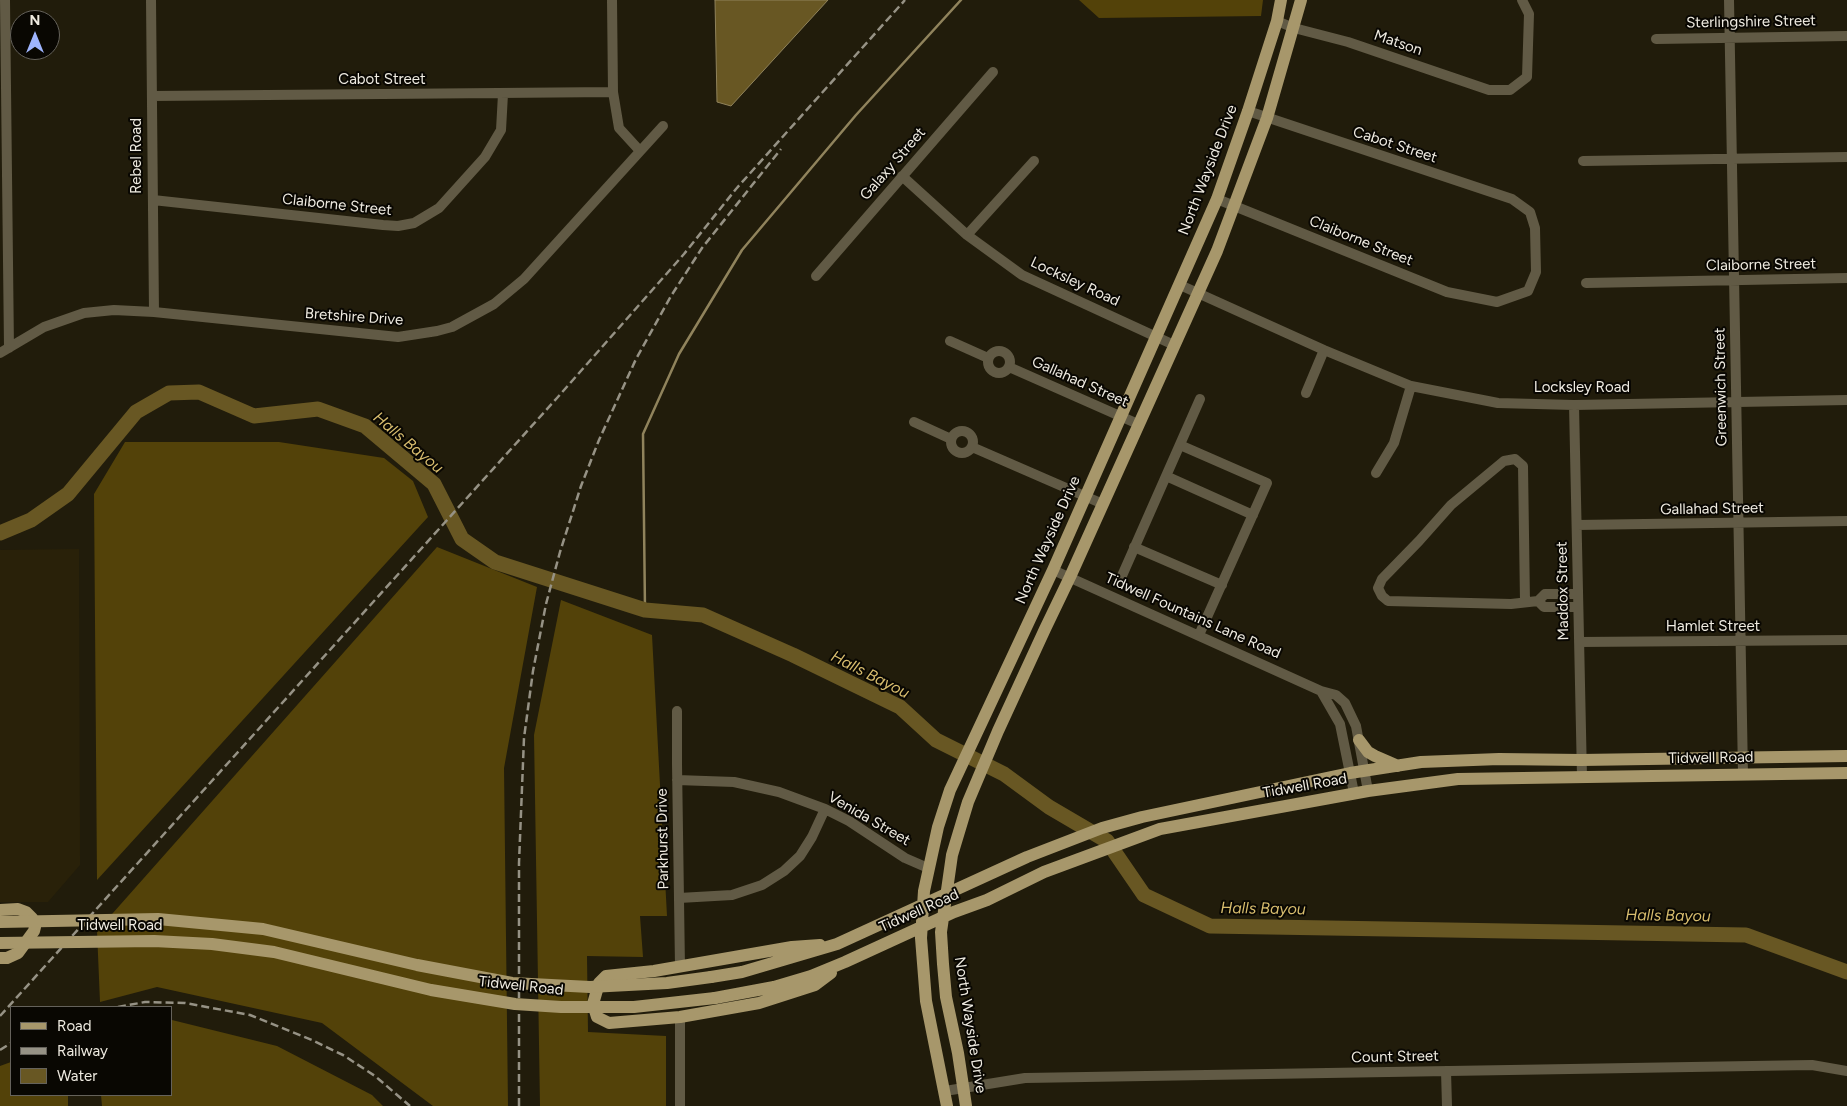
<!DOCTYPE html>
<style>
body{margin:0}
#map{position:relative;width:1847px;height:1106px;overflow:hidden;background:#211c0b;font-family:Figtree,sans-serif}
canvas{display:block}
.legend{position:absolute;left:10px;top:1006px;width:162px;height:90px;box-sizing:border-box;background:#090702;border:1px solid #65625b;margin:0;padding:6px 9px;list-style:none;font-size:15px;color:#efebe1}
.legend li{display:flex;align-items:center;gap:10px;height:25px}
.legend b{width:25px;border:1px solid #65625b}
.north{position:absolute;left:10px;top:10px;width:50px;height:50px;box-sizing:border-box;background:#090702;border:1px solid #65625b;border-radius:50%;rotate:0deg;font-size:14px;font-weight:700;line-height:20px;text-align:center;color:#efebe1}
.north::after{content:'';display:block;margin:auto;width:18px;height:22px;background:#9eb4fd;clip-path:polygon(50% 0,100% 100%,50% 72%,0 100%)}
</style>
<div id="map">
<canvas width="1847" height="1106"></canvas>
<ul class="legend">
<li><b style="height:6px;background:#a7976b"></b>Road</li>
<li><b style="height:6px;background:#969285"></b>Railway</li>
<li><b style="height:14px;background:#685723"></b>Water</li>
</ul>
<div class="north">N</div>
</div>
<script>
const c = document.querySelector('canvas').getContext('2d');
c.lineJoin = 'round';
function paint(path, color) { c.fillStyle = color; c.fill(path, 'evenodd'); }
const poly = rows => new Path2D(rows.map(r => 'M' + r).join(''));
function stroke(path, color, width, dash) { c.strokeStyle = color; c.lineWidth = width; c.lineCap = dash ? 'butt' : 'round'; c.setLineDash(dash || []); c.stroke(path); }
function write(font, color, halo, rows, align = 'center') {
  c.font = font + ' Figtree,sans-serif'; c.lineWidth = 4; c.setLineDash([]); c.textBaseline = 'middle'; c.strokeStyle = halo; c.fillStyle = color; for (const [text, x, y, turn = 0] of rows) {
    c.save(); c.translate(x, y); c.rotate((+turn || 0) * Math.PI / 180); c.textAlign = isNaN(turn) ? turn : align; if (halo) c.strokeText(text, 0, 0); c.fillText(text, 0, 0); c.restore();
  }
}
const built = poly([
 [79,549,80,865,48,902,0,902,0,550]
]);
const forest = poly([
 [1079,0,1263,0,1261,16,1099,18],
 [125,442,279,442,384,458,413,481,428,517,97,880,94,494],
 [437,547,537,587,504,768,508,1106,433,1106,322,1023,157,987,100,1002,97,931],
 [561,600,652,635,667,916,640,916,643,957,587,956,588,1032,666,1036,666,1106,540,1106,534,735],
 [172,1020,277,1046,372,1095,383,1106,102,1106,101,1095,171,1095],
 [11,1062,11,1095,68,1095,68,1106,0,1106,0,1066]
]);
const water = poly([
 [715,0,828,0,731,106,717,102,715,0]
]);
const stream = poly([
 [645,610,643,434,679,354,742,250,856,115,961,0]
]);
const river = poly([
 [0,533,31,520,68,494,136,412,169,393,199,392,254,416,318,409,365,426,434,484,462,539,495,562,645,610,703,615,793,655,900,707,936,740,1004,774,1049,807,1107,841,1144,895,1210,926,1746,935,1847,972]
]);
const minor = poly([
 [5,0,9,348],
 [151,0,154,312],
 [612,0,613,92,619,128,640,151],
 [1729,0,1743,774],
 [1277,21,1294,28,1348,42,1489,90,1510,90,1527,77,1529,14,1522,0],
 [1656,39,1847,36],
 [152,96,613,92],
 [1583,161,1847,157],
 [902,176,967,235,1022,275,1174,345],
 [1217,199,1447,292,1497,302,1528,291,1536,272,1535,228,1530,212,1512,199,1248,111],
 [153,200,383,225,398,226,414,223,439,208,485,157,501,130,503,94],
 [967,235,1034,161],
 [816,276,993,72],
 [1586,283,1847,278],
 [1180,285,1324,350,1411,386,1498,403,1574,405,1847,400],
 [950,341,988,358],
 '988 362a11 11 0 1 1 22 0a11 11 0 1 1-22 0Z',
 [0,353,44,327,84,313,114,310,154,312,398,337,437,331,452,327,494,304,524,279,663,126],
 [1009,367,1138,424],
 [1306,393,1324,350],
 [1574,405,1582,777],
 [914,422,951,439],
 '951 442a11 11 0 1 1 22 0a11 11 0 1 1-22 0Z',
 [1180,445,1267,483,1199,635],
 [972,447,1103,504],
 [1376,473,1394,443,1411,386],
 [1166,476,1253,515],
 [1577,525,1847,521],
 [1134,547,1222,585],
 [1053,570,1321,691,1336,695,1345,703,1356,726,1368,791],
 [1121,578,1200,399],
 [1538,601,1544,607,1578,607],
 [1525,602,1523,466,1515,459,1504,461,1451,505,1419,541,1382,579,1378,588,1382,596,1388,601,1511,604,1538,601,1545,594,1578,594],
 [1579,642,1847,640],
 [1321,691,1340,724,1354,793],
 [677,711,677,764,680,967],
 [677,780,734,782,779,792,825,809,849,821,905,858,928,868],
 [679,898,732,895,762,885,784,871,800,856,812,837,825,809],
 [1446,1071,1447,1106],
 [945,1091,1025,1078,1812,1065,1847,1071],
 [680,1106,680,1017]
]);
const major = poly([
 [1359,740,1368,752,1375,756,1398,766],
 [0,910,18,909,26,912,32,918,35,927,34,931,18,953,7,958,0,958],
 [820,945,792,947,654,971,606,976,599,983,593,1004,597,1017,609,1023,680,1017,759,1003,815,985,831,973],
 [711,977,742,972,837,944,1027,857,1102,828,1142,817,1350,773,1421,762,1499,759,1581,760,1847,756],
 [715,998,774,987,811,976,845,962,954,912,987,900,1044,872,1160,829,1368,791,1458,779,1847,773],
 [947,1106,926,1001,921,938,924,891,938,827,950,790,1053,570,1217,199,1248,111,1277,21,1281,0],
 [966,1106,958,1053,946,997,943,964,941,932,952,855,968,802,998,731,1045,629,1070,577,1217,251,1267,118,1301,0]
]);
const rail = poly([
 [118,1007,145,1002,185,1003,250,1015,312,1040,343,1055,375,1076,410,1106],
 [0,1016,557,398,684,254,736,189,905,0],
 [0,1050,11,1043],
 [519,1106,519,863,524,738,533,671,546,604,560,552,581,486,599,440,636,359,671,296,702,248,781,149]
]);
const majorBridge = poly([
 [0,922,158,919,263,929,417,965,512,983,590,987,667,983,711,977],
 [0,943,154,941,212,944,274,952,431,990,515,1004,561,1007,634,1007,715,998]
]);
const streetNames = [
 ["Sterlingshire Street",1751,22,-1],
 ["Matson",1398,43,19],
 ["Cabot Street",382,80],
 ["Cabot Street",1395,145,18],
 ["Rebel Road",137,156,-90],
 ["Galaxy Street",893,164,-49],
 ["North Wayside Drive",1208,170,-69],
 ["Claiborne Street",337,205,6],
 ["Claiborne Street",1361,241,22],
 ["Claiborne Street",1761,265,-1],
 ["Locksley Road",1075,282,25],
 ["Bretshire Drive",354,317,4],
 ["Gallahad Street",1080,382,24],
 ["Greenwich Street",1721,387,-91],
 ["Locksley Road",1582,388],
 ["Gallahad Street",1712,509,-1],
 ["North Wayside Drive",1048,540,-66],
 ["Maddox Street",1563,591,-91],
 ["Tidwell Fountains Lane Road",1193,616,24],
 ["Hamlet Street",1713,627],
 ["Tidwell Road",1711,758,-1],
 ["Tidwell Road",1305,786,-10],
 ["Venida Street",869,819,30],
 ["Parkhurst Drive",663,839,-91],
 ["Tidwell Road",919,911,-24],
 ["Tidwell Road",120,926],
 ["Tidwell Road",521,986,6],
 ["North Wayside Drive",970,1025,81],
 ["Count Street",1395,1057,-1]
];
const waterNames = [
 ["Halls Bayou",408,443,40],
 ["Halls Bayou",870,675,27],
 ["Halls Bayou",1263,909,1],
 ["Halls Bayou",1668,916,1]
];
paint(built, '#292109');
paint(forest, '#534209');
paint(water, '#685723');
stroke(water, '#90835c', 1);
stroke(stream, '#90835c', 2.5);
stroke(river, '#685723', 15);
stroke(minor, '#615a45', 10);
stroke(major, '#a7976b', 12);
stroke(rail, '#969285', 2.5, [8, 4]);
stroke(majorBridge, '#a7976b', 12);
write('15px', '#efebe1', '#090702', streetNames);
write('italic 16px', '#d8bd6e', '#090702', waterNames);
</script>
